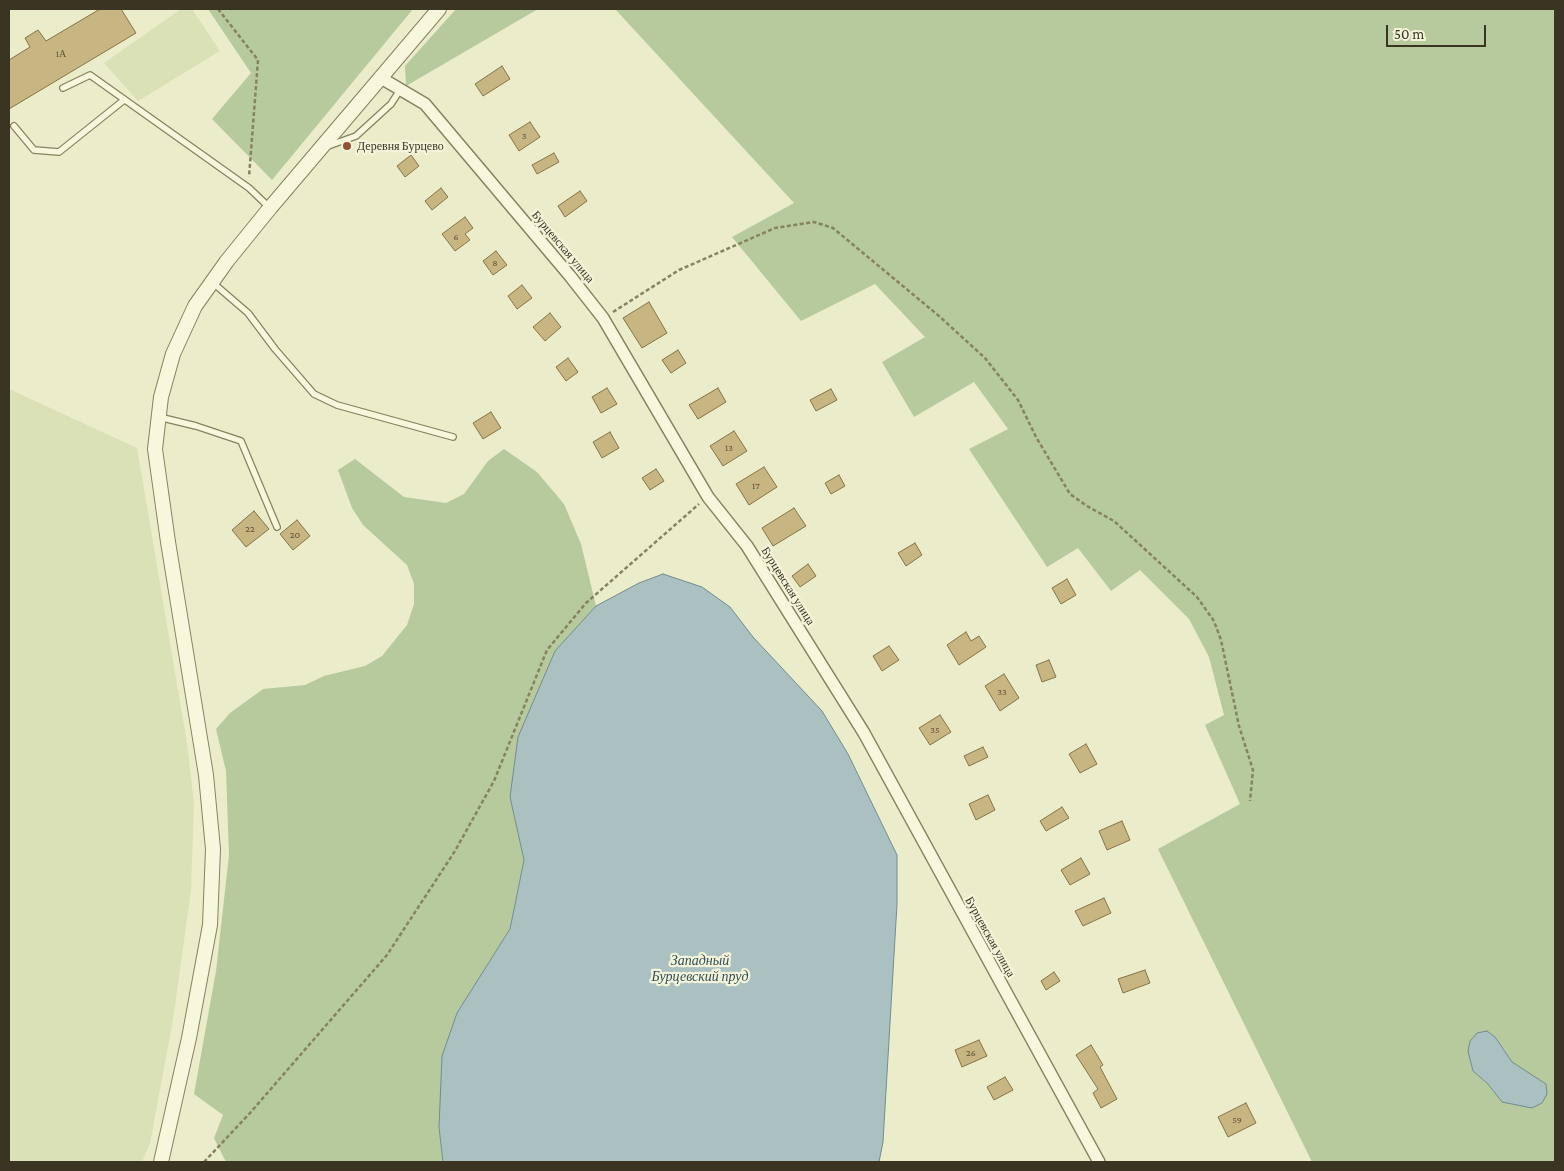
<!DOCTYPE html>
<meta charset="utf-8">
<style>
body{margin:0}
#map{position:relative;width:1564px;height:1171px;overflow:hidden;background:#ebecca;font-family:"Crimson Pro",serif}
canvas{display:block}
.frame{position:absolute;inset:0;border:10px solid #393522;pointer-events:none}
.scale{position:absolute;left:1386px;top:25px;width:100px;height:22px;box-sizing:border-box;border:2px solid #393522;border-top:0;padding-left:6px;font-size:15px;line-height:18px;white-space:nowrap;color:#393522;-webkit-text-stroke:4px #f3f4d9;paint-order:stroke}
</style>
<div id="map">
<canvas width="1564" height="1171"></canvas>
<div class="frame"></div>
<div class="scale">50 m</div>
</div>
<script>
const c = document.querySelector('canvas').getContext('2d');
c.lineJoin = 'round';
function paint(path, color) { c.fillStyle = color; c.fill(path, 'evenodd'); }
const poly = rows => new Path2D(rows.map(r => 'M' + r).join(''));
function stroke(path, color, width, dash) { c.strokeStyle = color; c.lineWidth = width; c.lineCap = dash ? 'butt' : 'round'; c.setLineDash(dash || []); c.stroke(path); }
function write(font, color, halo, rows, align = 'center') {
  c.font = font + ' "Crimson Pro",serif'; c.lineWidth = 4.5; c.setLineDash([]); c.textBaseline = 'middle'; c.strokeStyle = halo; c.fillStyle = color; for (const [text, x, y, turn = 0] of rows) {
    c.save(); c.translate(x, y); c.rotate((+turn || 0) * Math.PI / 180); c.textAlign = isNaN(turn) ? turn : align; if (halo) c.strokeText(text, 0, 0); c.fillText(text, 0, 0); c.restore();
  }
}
const farmland = poly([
 [181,9,192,9,220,51,138,101,104,63],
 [9,389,137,448,187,743,194,803,191,890,173,1020,150,1143,142,1162,9,1162]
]);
const green = poly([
 [208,9,413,9,272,180,212,119,251,73],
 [456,9,538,9,406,86,405,66],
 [615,9,1555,9,1555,1162,1312,1162,1158,849,1240,804,1205,725,1224,715,1209,657,1189,619,1140,570,1111,591,1078,548,1047,567,969,449,1008,429,974,382,914,417,882,362,925,337,875,284,801,321,732,237,794,203],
 [1495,1038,1512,1062,1502,1102,1488,1084,1473,1071],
 [504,449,537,472,564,504,581,544,596,606,555,651,510,797,524,860,510,929,487,966,439,1127,443,1162,226,1162,214,1138,223,1115,194,1094,216,971,229,855,226,771,216,729,230,713,263,689,305,685,324,676,365,666,382,656,407,625,414,604,414,584,407,565,363,525,352,508,338,470,355,459,404,497,446,503,464,494,488,461]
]);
const water = poly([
 [663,574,702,587,730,607,753,637,822,711,848,754,897,855,897,904,883,1142,879,1162,443,1162,439,1127,442,1056,457,1013,510,929,524,860,510,797,518,737,555,651,596,606,639,583,663,574],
 [1487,1031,1495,1037,1512,1062,1546,1084,1547,1094,1542,1103,1532,1108,1502,1102,1488,1084,1473,1071,1468,1051,1470,1041,1477,1033,1487,1031]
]);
const building = poly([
 [100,9,121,9,136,33,9,109,9,60,30,47,25,38,38,30,46,41,100,9],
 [502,66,510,79,483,96,475,84,502,66],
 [530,122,540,137,519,151,509,135,530,122],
 [554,153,559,162,537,174,532,165,554,153],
 [411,155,419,166,405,177,397,166,411,155],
 [441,188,448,197,432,210,425,201,441,188],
 [580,191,587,201,565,217,558,206,580,191],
 [465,217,473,228,465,234,470,240,455,251,442,234,465,217],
 [496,251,507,265,493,275,483,261,496,251],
 [522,285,532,298,517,309,508,296,522,285],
 [649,302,667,333,642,348,623,318,649,302],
 [550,313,561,327,545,341,533,327,550,313],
 [678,350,686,363,671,373,662,360,678,350],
 [568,358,578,372,566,381,556,367,568,358],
 [607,388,617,404,601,413,592,397,607,388],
 [718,388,726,402,698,419,689,405,718,388],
 [831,389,837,400,816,411,810,400,831,389],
 [491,412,501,428,483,439,473,423,491,412],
 [734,431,747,451,723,466,710,446,734,431],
 [610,432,619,448,602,458,593,442,610,432],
 [764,467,777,487,749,505,736,484,764,467],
 [656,469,664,481,650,490,642,478,656,469],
 [839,475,845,486,831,494,825,483,839,475],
 [794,508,806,526,773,546,762,528,794,508],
 [254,511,269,529,246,547,232,530,254,511],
 [297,520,310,536,293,550,280,534,297,520],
 [915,543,922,555,906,566,898,553,915,543],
 [808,564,816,576,800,587,792,576,808,564],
 [1067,579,1076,595,1061,604,1052,588,1067,579],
 [966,632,971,641,979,636,986,647,959,665,947,645,966,632],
 [889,646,899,660,882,671,873,656,889,646],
 [1049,660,1056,677,1042,682,1036,665,1049,660],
 [1004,674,1019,698,1000,711,985,686,1004,674],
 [940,715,951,732,930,745,919,728,940,715],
 [1086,744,1097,764,1080,773,1069,754,1086,744],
 [983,747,988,757,969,766,964,756,983,747],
 [988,795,995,810,976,820,969,804,988,795],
 [1062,807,1069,818,1046,831,1040,821,1062,807],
 [1122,821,1130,840,1107,850,1099,831,1122,821],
 [1081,858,1090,874,1070,885,1061,870,1081,858],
 [1104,898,1111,913,1083,926,1075,911,1104,898],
 [1145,970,1150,983,1123,993,1118,979,1145,970],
 [1054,972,1060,981,1046,990,1041,981,1054,972],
 [979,1040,987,1056,962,1067,955,1050,979,1040],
 [1091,1045,1103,1065,1100,1067,1117,1099,1101,1108,1093,1093,1098,1089,1076,1055,1091,1045],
 [1005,1077,1013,1090,994,1100,987,1087,1005,1077],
 [1246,1103,1256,1123,1228,1137,1218,1117,1246,1103]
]);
const path = poly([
 [218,9,258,60,249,177],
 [613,312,679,270,775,228,814,222,833,228,939,316,985,358,1018,400,1036,437,1070,494,1087,506,1114,521,1197,597,1214,621,1221,640,1239,726,1253,770,1250,801],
 [204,1162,250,1113,387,955,455,851,494,781,547,650,586,603,699,504]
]);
const service = poly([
 [63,88,90,75,249,188,270,208],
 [14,126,34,150,59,152,124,100],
 [328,146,356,136,391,104,400,90],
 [212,282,248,313,275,349,314,394,337,405,453,437],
 [159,417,196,426,241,441,277,527]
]);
const minor = poly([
 [381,78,425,104,570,276,603,318,708,497,747,546,864,733,1099,1162]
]);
const tertiary = poly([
 [161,1162,189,1038,210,925,213,849,206,775,168,542,155,449,161,397,173,354,195,306,227,261,270,208,439,9]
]);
const markers = [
 [347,146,5,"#925133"]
];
const numberNames = [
 ["1А",61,54],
 ["3",524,136],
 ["6",456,237],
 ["8",495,263],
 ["13",729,448],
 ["17",756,486],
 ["22",250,529],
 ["20",295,535],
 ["33",1002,692],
 ["35",935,730],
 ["26",971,1053],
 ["59",1237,1120]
];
const poiNames = [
 ["Деревня Бурцево",357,146]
];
const streetNames = [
 ["Бурцевская улица",563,247,50],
 ["Бурцевская улица",788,586,58],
 ["Бурцевская улица",990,937,61]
];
const waterNames = [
 ["Западный",700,961],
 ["Бурцевский пруд",700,977]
];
paint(farmland, '#dae1b7');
paint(green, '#b6ca9e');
paint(water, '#aac0c1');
stroke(water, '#718d8f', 1);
paint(building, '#c7b582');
stroke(building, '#857447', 1);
stroke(service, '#87825f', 8);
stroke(minor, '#87825f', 14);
stroke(tertiary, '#87825f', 16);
stroke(path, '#87825f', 2.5, [4, 2.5]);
stroke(service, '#f6f7dd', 5.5);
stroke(minor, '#f6f7dd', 11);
stroke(tertiary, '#f6f7dd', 14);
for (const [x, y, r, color] of markers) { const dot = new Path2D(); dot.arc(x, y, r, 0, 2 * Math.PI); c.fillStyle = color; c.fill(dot); stroke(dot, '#f3f4d9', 2); }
write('10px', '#5c553a', null, numberNames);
write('12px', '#393522', '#f3f4d9', poiNames, 'left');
write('12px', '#393522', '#f3f4d9', streetNames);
write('italic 14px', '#324e58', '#f3f4d9', waterNames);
</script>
